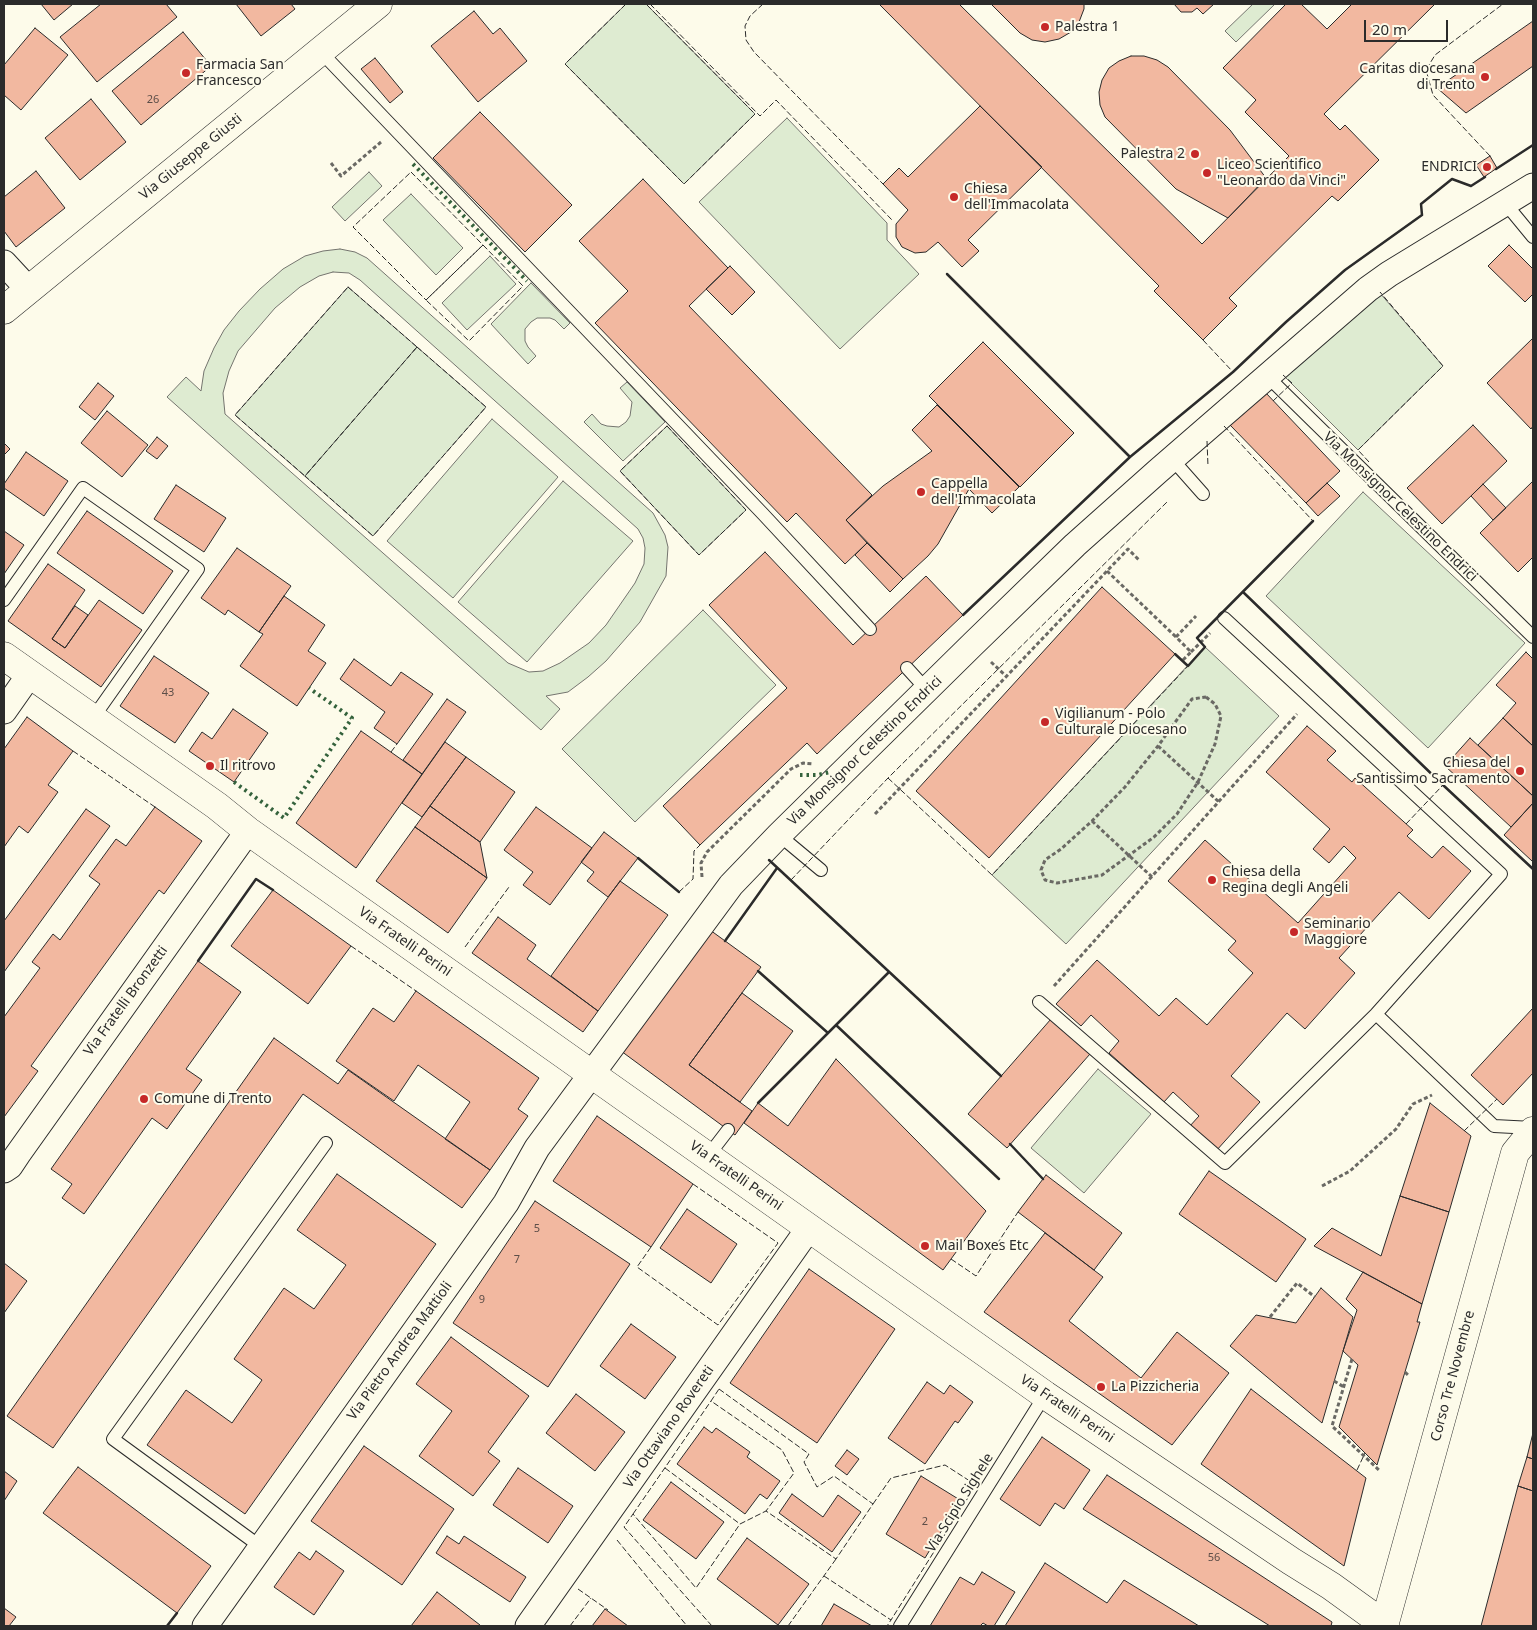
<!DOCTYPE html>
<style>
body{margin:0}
#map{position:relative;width:1537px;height:1630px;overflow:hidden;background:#fdfbea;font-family:"Noto Sans",sans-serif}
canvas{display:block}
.frame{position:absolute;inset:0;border:5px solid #2b2b2b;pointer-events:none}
.scale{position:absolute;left:1364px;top:20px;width:84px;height:22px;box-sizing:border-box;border:2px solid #2b2b2b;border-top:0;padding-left:6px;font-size:15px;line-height:18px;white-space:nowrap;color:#2b2b2b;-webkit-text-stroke:4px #fdfbea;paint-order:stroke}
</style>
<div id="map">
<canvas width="1537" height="1630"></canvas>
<div class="frame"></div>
<div class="scale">20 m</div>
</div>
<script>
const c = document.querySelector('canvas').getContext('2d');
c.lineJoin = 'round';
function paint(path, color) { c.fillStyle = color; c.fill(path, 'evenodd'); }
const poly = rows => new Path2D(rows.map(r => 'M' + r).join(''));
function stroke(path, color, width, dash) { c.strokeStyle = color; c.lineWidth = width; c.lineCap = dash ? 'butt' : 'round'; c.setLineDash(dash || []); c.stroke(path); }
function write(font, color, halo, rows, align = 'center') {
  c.font = font + ' "Noto Sans",sans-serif'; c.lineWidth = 4; c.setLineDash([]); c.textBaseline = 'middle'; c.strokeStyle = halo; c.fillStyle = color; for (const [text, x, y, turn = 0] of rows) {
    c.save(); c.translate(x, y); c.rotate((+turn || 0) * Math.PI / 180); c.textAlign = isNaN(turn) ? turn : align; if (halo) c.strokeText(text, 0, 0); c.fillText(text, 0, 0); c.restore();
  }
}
const green = poly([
 [626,4,646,4,755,114,684,184,565,64,626,4],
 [1253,4,1275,4,1236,42,1225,31,1253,4],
 [787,118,887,223,887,240,919,274,840,349,699,202,787,118],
 [369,172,382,186,345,221,332,207,369,172],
 [411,194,463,248,436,275,383,220,411,194],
 [340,249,355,252,367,258,653,513,665,535,668,547,666,576,640,622,606,661,588,677,568,692,546,696,560,709,541,730,167,397,186,377,201,391,204,371,214,348,224,330,239,311,260,289,283,269,305,256,323,251,340,249],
 [333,272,349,273,360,280,638,529,643,538,645,548,644,564,635,583,606,625,589,643,560,663,543,671,529,672,508,663,225,414,223,393,229,371,238,351,275,308,300,287,319,276,333,272],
 [490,256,516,284,467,330,442,303,490,256],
 [531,283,570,323,564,329,555,320,550,318,537,318,531,322,525,329,525,341,528,347,536,356,528,364,491,324,531,283],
 [348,287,486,407,373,536,235,415,348,287],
 [1379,292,1443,366,1358,450,1281,373,1379,292],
 [627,382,665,422,623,461,584,422,592,414,601,424,607,426,619,427,626,422,630,416,632,402,620,388,627,382],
 [492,419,558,477,453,598,387,541,492,419],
 [667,426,746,510,699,555,620,471,667,426],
 [563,481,633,541,527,662,458,602,563,481],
 [1363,492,1525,643,1428,748,1266,596,1363,492],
 [703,610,776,685,635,822,562,749,703,610],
 [1205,647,1279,716,1066,944,992,875,1205,647],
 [1098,1069,1151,1114,1084,1193,1031,1148,1098,1069]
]);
const building = poly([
 [41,4,73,4,54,20,41,4],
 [101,4,166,4,177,17,97,82,60,37,101,4],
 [236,4,291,4,295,9,261,36,236,4],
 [879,4,959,4,1202,244,1289,156,1245,112,1256,100,1223,68,1286,4,1301,4,1327,29,1352,4,1435,4,1324,114,1340,130,1345,125,1379,160,1338,201,1332,196,1229,298,1237,306,1203,340,1154,291,1159,286,879,4],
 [991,4,1084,4,1084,9,1079,22,1071,32,1059,39,1045,42,1032,40,1020,33,991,4],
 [1174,4,1214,4,1203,14,1197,8,1192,12,1181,12,1174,4],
 [474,11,493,34,500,28,527,61,478,102,431,46,474,11],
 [1533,21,1533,66,1466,113,1437,88,1533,21],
 [35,28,68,55,21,110,4,95,4,65,35,28],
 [183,32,211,66,141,125,112,91,183,32],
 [1131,56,1144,56,1157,60,1168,67,1230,130,1266,178,1228,218,1176,189,1105,117,1100,105,1099,92,1102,80,1109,68,1119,61,1131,56],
 [375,58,403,92,390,103,361,69,375,58],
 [91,99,126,142,80,180,45,138,91,99],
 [980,106,1042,167,968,240,979,251,962,267,938,242,926,252,915,253,902,247,896,237,896,224,908,210,883,184,899,168,908,177,980,106],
 [480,112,572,205,525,252,433,158,480,112],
 [1490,156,1497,168,1484,177,1476,165,1490,156],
 [36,171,65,208,16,247,4,231,4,197,36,171],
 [643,179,728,268,689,306,872,495,846,520,867,543,845,564,796,513,787,522,595,323,628,291,579,241,643,179],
 [1509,245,1533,269,1533,294,1525,302,1488,266,1509,245],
 [730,266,755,292,732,315,706,289,730,266],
 [1533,338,1533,426,1531,429,1487,383,1533,338],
 [983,342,1074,433,1020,487,929,396,983,342],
 [98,383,114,396,95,420,79,407,98,383],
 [1265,392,1340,471,1306,503,1230,425,1265,392],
 [937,405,1019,487,992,513,969,489,938,544,928,556,903,579,846,520,883,486,932,451,912,430,937,405],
 [107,411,148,445,122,477,81,443,107,411],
 [1473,425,1507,461,1442,524,1407,488,1473,425],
 [157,437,168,446,157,459,146,451,157,437],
 [4,443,10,449,4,455,4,443],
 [26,452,68,481,44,516,4,488,4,484,26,452],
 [1533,481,1533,557,1518,572,1480,533,1533,481],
 [1327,483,1340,496,1318,516,1306,503,1327,483],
 [1483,484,1506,508,1493,520,1471,496,1483,484],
 [176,485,226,518,204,552,154,519,176,485],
 [87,511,173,571,143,614,57,553,87,511],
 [4,531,24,545,4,574,4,531],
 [867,543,903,579,890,592,855,555,867,543],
 [237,548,291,586,259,632,228,610,225,615,201,598,237,548],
 [765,552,853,645,926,576,963,615,817,754,807,743,700,845,663,806,787,688,709,605,765,552],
 [48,564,85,590,52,639,65,648,99,600,142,630,101,687,8,621,48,564],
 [1102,587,1175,654,989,858,916,791,1102,587],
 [284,596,325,625,308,651,326,663,297,706,240,666,263,634,259,632,284,596],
 [75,606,88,615,65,648,52,639,75,606],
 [1526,652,1533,659,1533,746,1503,718,1516,703,1496,685,1526,652],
 [154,656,209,693,175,743,120,706,154,656],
 [354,659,391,686,401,672,433,694,397,744,374,728,385,712,340,679,354,659],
 [447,699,466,712,422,774,403,760,447,699],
 [233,709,268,733,234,782,189,751,202,732,212,739,233,709],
 [27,717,73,751,48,785,58,792,28,833,19,826,4,847,4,749,27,717],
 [1503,718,1533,746,1533,796,1478,745,1503,718],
 [1307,726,1336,751,1327,760,1352,782,1355,778,1413,830,1407,836,1432,858,1443,846,1471,871,1429,919,1399,892,1339,958,1355,973,1305,1029,1287,1013,1231,1076,1260,1102,1216,1151,1189,1127,1199,1116,1173,1092,1164,1102,1109,1053,1119,1041,1091,1015,1081,1026,1056,1004,1097,960,1159,1016,1176,998,1207,1025,1253,973,1228,950,1236,941,1168,881,1205,840,1298,923,1356,858,1344,846,1329,863,1313,849,1330,829,1266,772,1307,726],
 [361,731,422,774,356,868,296,823,361,731],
 [1470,738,1533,796,1533,803,1511,827,1445,766,1470,738],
 [445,742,466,757,422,817,402,803,445,742],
 [466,757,515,792,480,842,430,806,466,757],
 [1533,803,1533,860,1532,861,1504,835,1533,803],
 [430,806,480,842,487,878,415,827,430,806],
 [155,807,202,841,164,894,159,890,31,1066,38,1071,4,1117,4,1017,40,968,32,962,53,934,60,940,100,884,89,876,116,839,126,846,155,807],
 [536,807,592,848,550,905,523,885,533,872,504,850,536,807],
 [86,809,110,826,4,972,4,921,86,809],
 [415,827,487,878,448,933,376,881,415,827],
 [604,832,638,858,608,897,587,881,594,872,581,862,604,832],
 [620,881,668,915,598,1011,551,976,620,881],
 [273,890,351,946,308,1004,231,946,273,890],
 [498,917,536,945,527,959,598,1011,583,1032,472,953,498,917],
 [710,930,761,967,689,1065,752,1111,735,1135,621,1051,710,930],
 [198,961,241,992,186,1069,202,1080,167,1129,152,1118,84,1214,62,1198,72,1184,51,1169,198,961],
 [416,991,539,1078,518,1109,528,1116,490,1170,445,1139,470,1102,418,1065,394,1101,336,1061,373,1008,394,1022,416,991],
 [742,993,793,1031,740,1102,689,1065,742,993],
 [1533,1008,1533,1073,1503,1105,1471,1075,1533,1008],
 [1051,1019,1090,1054,1007,1148,968,1114,1051,1019],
 [274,1038,338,1084,348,1070,490,1170,462,1208,303,1094,53,1448,7,1416,274,1038],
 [836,1059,986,1211,943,1270,744,1123,758,1103,788,1126,836,1059],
 [1430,1103,1471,1136,1449,1212,1400,1196,1430,1103],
 [597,1116,693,1184,651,1247,553,1181,597,1116],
 [1209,1171,1306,1239,1276,1282,1179,1214,1209,1171],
 [337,1174,436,1244,245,1514,147,1445,186,1390,232,1423,262,1380,234,1359,284,1288,314,1309,346,1265,297,1230,337,1174],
 [1046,1175,1122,1233,1094,1270,1018,1212,1046,1175],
 [1400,1196,1449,1212,1422,1304,1314,1246,1332,1228,1381,1256,1400,1196],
 [535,1201,630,1264,548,1387,453,1323,535,1201],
 [687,1209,737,1244,711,1283,660,1248,687,1209],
 [1045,1233,1103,1277,1069,1321,1141,1378,1177,1332,1229,1373,1172,1445,984,1312,1045,1233],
 [4,1263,27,1281,4,1313,4,1263],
 [809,1269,895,1329,817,1443,730,1383,809,1269],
 [1363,1272,1422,1304,1417,1322,1420,1322,1377,1465,1339,1427,1358,1365,1343,1351,1357,1310,1346,1299,1363,1272],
 [1321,1288,1353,1317,1322,1423,1230,1346,1256,1315,1296,1323,1321,1288],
 [631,1324,676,1357,645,1399,600,1366,631,1324],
 [451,1337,529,1396,488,1452,500,1461,473,1496,419,1456,452,1411,416,1384,451,1337],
 [927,1382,944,1394,950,1385,973,1402,958,1423,955,1421,925,1464,888,1438,927,1382],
 [1251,1389,1366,1478,1344,1566,1201,1464,1251,1389],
 [576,1394,625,1432,595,1471,546,1433,576,1394],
 [704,1427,712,1433,716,1428,750,1452,747,1457,780,1481,767,1499,760,1494,745,1514,677,1464,704,1427],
 [1533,1433,1533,1459,1527,1457,1533,1433],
 [1042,1437,1090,1470,1064,1509,1055,1503,1040,1526,1000,1499,1042,1437],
 [364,1446,454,1509,402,1585,311,1521,364,1446],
 [847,1450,859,1459,847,1475,835,1466,847,1450],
 [1527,1457,1533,1459,1533,1491,1518,1486,1527,1457],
 [78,1467,211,1566,177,1613,43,1513,78,1467],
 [518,1468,573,1506,548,1543,493,1505,518,1468],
 [4,1471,17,1481,4,1501,4,1471],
 [1107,1475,1332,1622,1331,1626,1270,1626,1083,1509,1107,1475],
 [921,1476,960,1500,925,1558,886,1534,921,1476],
 [671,1482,724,1522,696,1559,643,1520,671,1482],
 [1518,1486,1533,1491,1533,1626,1481,1626,1518,1486],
 [792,1494,823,1517,838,1495,861,1512,832,1552,779,1513,792,1494],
 [447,1536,459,1544,464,1536,526,1577,510,1602,436,1553,447,1536],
 [747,1538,809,1584,778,1625,717,1579,747,1538],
 [316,1551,344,1571,314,1615,274,1587,299,1552,310,1560,316,1551],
 [1045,1563,1107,1603,1124,1580,1199,1626,1005,1626,1045,1563],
 [982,1572,1015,1592,994,1626,988,1626,983,1623,980,1626,930,1626,960,1577,974,1585,982,1572],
 [437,1592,480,1625,479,1626,411,1626,437,1592],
 [834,1604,872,1626,821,1626,834,1604],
 [4,1608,16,1617,9,1626,4,1626,4,1608],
 [605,1609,628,1626,592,1626,605,1609]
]);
const path = poly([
 [331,163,341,176,381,142],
 [1107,571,1176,637],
 [1191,652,1210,633],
 [1183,660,1191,652,1176,637,1196,616],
 [991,662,1006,676],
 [1206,697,1215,704,1221,716,1215,744,1198,782,1177,814,1154,837,1102,875,1057,883,1045,880,1041,870,1045,860,1061,849,1092,821,1125,787,1158,746,1192,699,1206,697],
 [1158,746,1219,802],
 [875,814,1128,549,1139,560],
 [1092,821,1152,877],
 [702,877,701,863,707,852,791,769,803,763,813,764],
 [1054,986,1297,714],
 [1322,1186,1350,1171,1396,1129,1413,1104,1432,1095],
 [1270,1317,1297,1283,1315,1297],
 [1352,1359,1332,1426,1379,1470],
 [1405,1372,1408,1375],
 [1334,1381,1344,1387]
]);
const lane = poly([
 [320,51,763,514,870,629],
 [1505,203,1533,237],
 [1267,376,1533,637],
 [1172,459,1203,494],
 [4,600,83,488,198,569,93,718],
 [907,668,927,690],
 [779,835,821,870],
 [1039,1002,1225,1163,1376,1014,1501,874,1224,618],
 [1376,1014,1494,1126,1533,1128],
 [708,1156,728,1130],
 [261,1547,113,1439,326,1143],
 [900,1626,1045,1395]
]);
const street = poly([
 [4,263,29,290],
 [4,711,30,674],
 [4,1170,10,1166,18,1154,248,831],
 [205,1626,506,1203,537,1148,731,885,779,835,973,644,1075,545,1158,471,1368,289,1389,274,1533,186],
 [528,1626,809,1228]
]);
const secondary = poly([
 [4,310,378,4],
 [4,656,217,806,248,831,1045,1395,1291,1561,1331,1586,1385,1625],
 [1384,1626,1515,1153,1533,1131]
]);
const hedge = poly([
 [413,164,527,281],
 [800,775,818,775,830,772],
 [234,782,284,818,352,718,309,688]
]);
const fence = poly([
 [626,4,565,64,684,184,755,114,646,4],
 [650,4,760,116,776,100,892,220],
 [763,4,750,16,745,26,746,40,754,52,883,184],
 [1490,156,1433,95,1426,70,1435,55,1503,4],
 [411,172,483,245,426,300,353,227,411,172],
 [483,245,523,286,469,341,426,300,483,245],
 [348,287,417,347,305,476,235,415,348,287],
 [1203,340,1233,372],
 [417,347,486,407,373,536,305,476,417,347],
 [1273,401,1292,383,1283,375],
 [667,426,746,510,699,555,620,471,667,426],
 [1224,426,1313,521],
 [1207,441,1208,466],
 [1369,462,1358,450,1443,366,1380,292],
 [73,751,155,807],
 [391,752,397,744],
 [888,778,992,875,1188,666],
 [1406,824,1443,785],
 [791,880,888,778,1168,501],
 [679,892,693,879,694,851,700,845],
 [351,946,416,991],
 [465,947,509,887],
 [1464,1131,1497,1099],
 [651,1247,637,1267,718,1325,778,1243,693,1184],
 [951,1259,976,1276,1018,1212],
 [719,1389,809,1454,804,1462,817,1487,834,1476,873,1504,836,1559,766,1511,794,1473,782,1450,711,1401,719,1389],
 [665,1468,740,1524],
 [1357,1470,1365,1453],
 [873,1504,891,1478,945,1465,976,1485,891,1620],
 [633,1514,711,1401],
 [617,1540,687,1626],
 [824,1576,891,1620,887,1626],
 [578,1589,608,1610],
 [570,1626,591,1598],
 [712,1626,624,1527,633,1514,696,1588,740,1524,766,1511],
 [788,1626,836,1559]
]);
const wall = poly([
 [1496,169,1533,145],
 [947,274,1130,457],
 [1243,592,1443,785,1533,869],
 [963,615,1130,457,1233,372,1286,322,1345,270,1422,215,1421,204,1452,179,1471,186,1485,177],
 [1175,654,1188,666,1205,647,1197,638,1313,521],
 [638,858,679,892],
 [769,860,1001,1076],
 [725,941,777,868],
 [198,961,256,879,273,890],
 [758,971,828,1033],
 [836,1025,999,1179],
 [758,1103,889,972],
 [1010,1144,1043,1179],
 [167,1626,177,1613]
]);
const markers = [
 [1045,27,5,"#c62828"],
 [186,73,5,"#c62828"],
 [1485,77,5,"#c62828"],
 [1195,154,5,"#c62828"],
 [1487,167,5,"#c62828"],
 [1207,173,5,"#c62828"],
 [954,197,5,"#c62828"],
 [921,492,5,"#c62828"],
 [1045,722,5,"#c62828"],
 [210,766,5,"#c62828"],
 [1520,771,5,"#c62828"],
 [1212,880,5,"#c62828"],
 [1294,932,5,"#c62828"],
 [144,1099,5,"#c62828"],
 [925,1246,5,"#c62828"],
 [1101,1387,5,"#c62828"]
];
const numberNames = [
 ["26",153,100],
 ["43",168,693],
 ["5",537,1229],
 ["7",517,1260],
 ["9",482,1300],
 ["2",925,1522],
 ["56",1214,1558]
];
const poiNames = [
 ["Palestra 1",1055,27],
 ["Farmacia San",196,65],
 ["Francesco",196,81],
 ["Caritas diocesana",1475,69,"right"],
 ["di Trento",1475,85,"right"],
 ["Palestra 2",1185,154,"right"],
 ["Liceo Scientifico",1217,165],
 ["\"Leonardo da Vinci\"",1217,181],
 ["ENDRICI",1477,167,"right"],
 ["Chiesa",964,189],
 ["dell'Immacolata",964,205],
 ["Cappella",931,484],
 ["dell'Immacolata",931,500],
 ["Vigilianum - Polo",1055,714],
 ["Culturale Diocesano",1055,730],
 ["Chiesa del",1510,763,"right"],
 ["Santissimo Sacramento",1510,779,"right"],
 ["Il ritrovo",220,766],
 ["Chiesa della",1222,872],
 ["Regina degli Angeli",1222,888],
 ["Seminario",1304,924],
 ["Maggiore",1304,940],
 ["Comune di Trento",154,1099],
 ["Mail Boxes Etc",935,1246],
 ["La Pizzicheria",1111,1387]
];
const streetNames = [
 ["Via Giuseppe Giusti",191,157,-39],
 ["Via Monsignor Celestino Endrici",1400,507,44],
 ["Via Monsignor Celestino Endrici",865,751,-44],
 ["Via Fratelli Perini",405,942,35],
 ["Via Fratelli Bronzetti",126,1001,-54],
 ["Via Fratelli Perini",736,1176,35],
 ["Via Pietro Andrea Mattioli",400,1351,-54],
 ["Corso Tre Novembre",1453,1376,-75],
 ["Via Fratelli Perini",1067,1409,34],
 ["Via Ottaviano Rovereti",669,1427,-55],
 ["Via Scipio Sighele",960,1503,-58]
];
paint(green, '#deebd1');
stroke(green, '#74746e', 1);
paint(building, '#f2b8a0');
stroke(building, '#2b2b2b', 1);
stroke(lane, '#2b2b2b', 14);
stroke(street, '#2b2b2b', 27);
stroke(secondary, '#2b2b2b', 29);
stroke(path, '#6a6964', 3, [4, 2.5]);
stroke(lane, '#fdfbea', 12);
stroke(street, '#fdfbea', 25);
stroke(secondary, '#fdfbea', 28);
stroke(hedge, '#34623c', 4, [2.5, 4]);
stroke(fence, '#2b2b2b', 1, [6, 2.5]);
stroke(wall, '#2b2b2b', 2.5);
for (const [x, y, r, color] of markers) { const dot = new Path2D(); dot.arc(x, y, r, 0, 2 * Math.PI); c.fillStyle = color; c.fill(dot); stroke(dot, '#fdfbea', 2); }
write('11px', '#5d4e48', null, numberNames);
write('14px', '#2b2b2b', '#fdfbea', poiNames, 'left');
write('14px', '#2b2b2b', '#fdfbea', streetNames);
</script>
